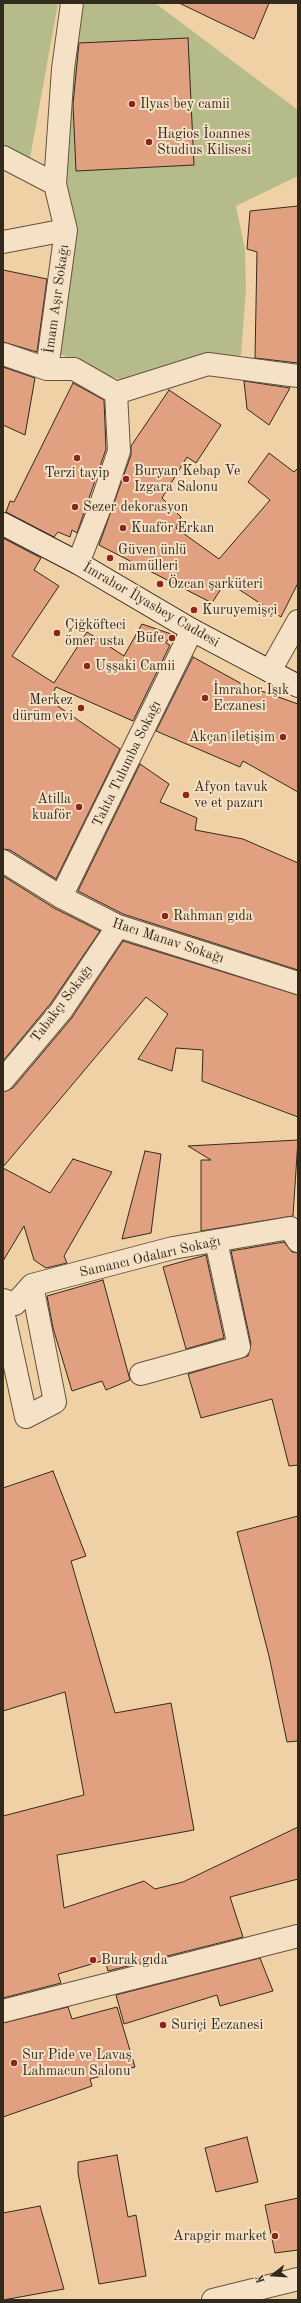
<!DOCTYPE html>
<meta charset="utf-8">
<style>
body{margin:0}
#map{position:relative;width:301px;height:2303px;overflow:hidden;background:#f0d1a6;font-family:"Old Standard TT",serif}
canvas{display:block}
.frame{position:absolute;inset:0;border:4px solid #332a1f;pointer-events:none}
.north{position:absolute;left:253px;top:2255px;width:40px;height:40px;-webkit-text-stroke:3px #f5e1c5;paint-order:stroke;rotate:253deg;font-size:11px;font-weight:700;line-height:16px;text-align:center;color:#332a1f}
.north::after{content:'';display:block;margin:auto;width:14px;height:18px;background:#332a1f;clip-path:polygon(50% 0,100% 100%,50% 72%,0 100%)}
</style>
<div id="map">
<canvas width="301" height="2303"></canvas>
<div class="frame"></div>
<div class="north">K</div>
</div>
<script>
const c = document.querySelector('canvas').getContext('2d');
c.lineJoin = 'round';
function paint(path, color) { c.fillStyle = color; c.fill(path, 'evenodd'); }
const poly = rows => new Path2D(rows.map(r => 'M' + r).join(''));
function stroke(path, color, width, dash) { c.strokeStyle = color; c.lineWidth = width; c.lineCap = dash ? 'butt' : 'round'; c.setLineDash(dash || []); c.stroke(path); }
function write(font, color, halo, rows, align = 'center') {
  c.font = font + ' "Old Standard TT",serif'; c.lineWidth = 4; c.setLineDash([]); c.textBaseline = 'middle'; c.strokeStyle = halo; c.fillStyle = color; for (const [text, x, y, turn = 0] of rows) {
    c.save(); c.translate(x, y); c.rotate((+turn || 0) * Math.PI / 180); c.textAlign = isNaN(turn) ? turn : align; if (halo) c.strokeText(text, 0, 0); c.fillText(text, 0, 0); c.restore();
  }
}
const green = poly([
 [3,3,58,3,29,164,3,154],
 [82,3,155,3,298,110,298,176,236,206,245,250,246,289,241,355,214,365,137,385,89,369,50,348,70,47]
]);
const building = poly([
 [179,3,269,3,254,39,179,3],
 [188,38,194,165,76,171,73,104,79,43,188,38],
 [298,206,298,363,255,358,257,252,247,249,250,211,298,206],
 [3,270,47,279,37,352,3,342,3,270],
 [3,367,35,378,25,435,3,425,3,367],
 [244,381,290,388,269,425,247,409,244,381],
 [73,383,104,400,106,449,77,533,72,530,70,537,58,532,54,537,6,512,10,501,14,502,73,383],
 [169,390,221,425,196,463,187,457,162,498,181,517,176,528,219,559,270,500,248,482,269,453,294,472,298,468,298,583,281,617,226,581,212,603,99,545,131,455,131,446,169,390],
 [3,538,41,558,34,570,59,586,12,656,54,683,87,632,124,656,142,624,171,634,166,643,170,645,133,721,56,687,49,700,120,749,56,879,10,850,3,849,3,538],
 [193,657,242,684,298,704,298,792,243,761,240,767,156,731,193,657],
 [140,764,169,784,160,802,197,818,195,830,243,839,298,863,298,970,123,914,78,891,140,764],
 [3,876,54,908,100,931,51,1003,3,1061,3,876],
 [123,941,298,995,298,1117,202,1081,203,1050,176,1048,172,1071,138,1059,168,1014,146,997,3,1167,3,1092,13,1088,71,1019,123,941],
 [298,1140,293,1216,201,1231,201,1160,211,1160,188,1146,298,1140],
 [145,1151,161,1154,151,1233,122,1239,145,1151],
 [73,1159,112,1172,64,1256,67,1263,46,1268,34,1260,24,1226,3,1261,3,1168,50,1193,73,1159],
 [284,1242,292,1252,298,1253,298,1465,289,1466,272,1399,201,1418,188,1374,248,1356,251,1344,231,1251,284,1242],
 [206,1255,224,1338,186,1349,163,1267,206,1255],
 [103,1280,130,1380,106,1390,102,1381,72,1391,53,1328,47,1296,103,1280],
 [53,1471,86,1556,71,1561,115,1713,171,1703,194,1830,57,1855,64,1908,144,1881,155,1889,183,1882,298,1827,298,1879,230,1897,243,1937,108,1971,105,1960,58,1974,61,1983,3,1998,3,1816,84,1795,65,1692,3,1711,3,1488,53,1471],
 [298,1516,298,1741,287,1742,269,1656,237,1532,298,1516],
 [260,1958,273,1991,220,2006,217,1995,124,2024,116,1995,260,1958],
 [68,2007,72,2019,117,2007,135,2067,90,2079,92,2086,3,2117,3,2023,68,2007],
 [247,2137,258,2182,216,2192,205,2148,247,2137],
 [117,2155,128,2217,136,2215,146,2276,99,2284,78,2173,78,2162,117,2155],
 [298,2198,298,2250,275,2253,265,2205,298,2198],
 [40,2206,64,2289,3,2300,3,2213,40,2206]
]);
const street = poly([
 [3,157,55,184],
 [3,242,66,230],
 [3,354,47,369,74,369,116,393],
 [47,369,66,230,55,184,63,69,72,3],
 [116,393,208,364,298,376],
 [78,563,99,510,119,451,116,393],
 [270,671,298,621],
 [3,861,61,897,118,926,298,983],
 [61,897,192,630],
 [3,1080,61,1011,118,926],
 [3,1300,15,1304,32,1285,173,1248,290,1228,298,1241],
 [3,1311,26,1417,55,1402,32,1285],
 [141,1374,239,1347,216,1241],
 [3,2011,298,1936],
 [213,2300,298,2279]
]);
const secondary = poly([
 [3,524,78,563,192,630,298,686]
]);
const markers = [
 [132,104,4,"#8f2418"],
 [149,142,4,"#8f2418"],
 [77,458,4,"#8f2418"],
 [126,479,4,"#8f2418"],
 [75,507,4,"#8f2418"],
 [123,528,4,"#8f2418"],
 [110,558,4,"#8f2418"],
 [160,584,4,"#8f2418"],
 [194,610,4,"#8f2418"],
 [57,633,4,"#8f2418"],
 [172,638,4,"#8f2418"],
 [87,666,4,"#8f2418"],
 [205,698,4,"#8f2418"],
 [81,708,4,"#8f2418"],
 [283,737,4,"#8f2418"],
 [186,795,4,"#8f2418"],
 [79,807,4,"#8f2418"],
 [165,916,4,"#8f2418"],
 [93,1960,4,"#8f2418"],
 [163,2025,4,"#8f2418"],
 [14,2063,4,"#8f2418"],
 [275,2236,4,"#8f2418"]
];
const poiNames = [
 ["Ilyas bey camii",140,104],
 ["Hagios İoannes",157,134],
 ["Studius Kilisesi",157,150],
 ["Buryan Kebap Ve",134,471],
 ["Izgara Salonu",134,487],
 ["Terzi tayip",77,473,"center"],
 ["Sezer dekorasyon",83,507],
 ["Kuaför Erkan",131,528],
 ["Güven ünlü",118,550],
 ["mamülleri",118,566],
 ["Özcan şarküteri",168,584],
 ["Kuruyemişçi",202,610],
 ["Çiğköfteci",65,625],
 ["ömer usta",65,641],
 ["Büfe",164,638,"right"],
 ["Uşşaki Camii",95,666],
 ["İmrahor Işık",213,690],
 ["Eczanesi",213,706],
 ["Merkez",73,700,"right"],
 ["dürüm evi",73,716,"right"],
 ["Akçan iletişim",275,737,"right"],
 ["Afyon tavuk",194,787],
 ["ve et pazarı",194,803],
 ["Atilla",71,799,"right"],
 ["kuaför",71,815,"right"],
 ["Rahman gıda",173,916],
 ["Burak gıda",101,1960],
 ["Suriçi Eczanesi",171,2025],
 ["Sur Pide ve Lavaş",22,2055],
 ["Lahmacun Salonu",22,2071],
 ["Arapgir market",267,2236,"right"]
];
const streetNames = [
 ["İmam Aşır Sokağı",57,299,-82],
 ["İmrahor İlyasbey Caddesi",151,605,30],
 ["Tahta Tulumba Sokağı",127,764,-64],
 ["Hacı Manav Sokağı",168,941,18],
 ["Tabakçı Sokağı",62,1004,-53],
 ["Samancı Odaları Sokağı",150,1257,-13]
];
paint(green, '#b6bc89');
paint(building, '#e1a080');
stroke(building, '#332a1f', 1);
stroke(street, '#625441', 24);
stroke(secondary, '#332a1f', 24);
stroke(street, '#f5e1c5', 22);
stroke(secondary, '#f5e1c5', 22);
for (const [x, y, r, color] of markers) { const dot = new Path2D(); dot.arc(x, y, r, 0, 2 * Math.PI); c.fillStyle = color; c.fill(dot); stroke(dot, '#f5e1c5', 1.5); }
write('14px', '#332a1f', '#f5e1c5', poiNames, 'left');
write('14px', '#332a1f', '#f5e1c5', streetNames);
</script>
